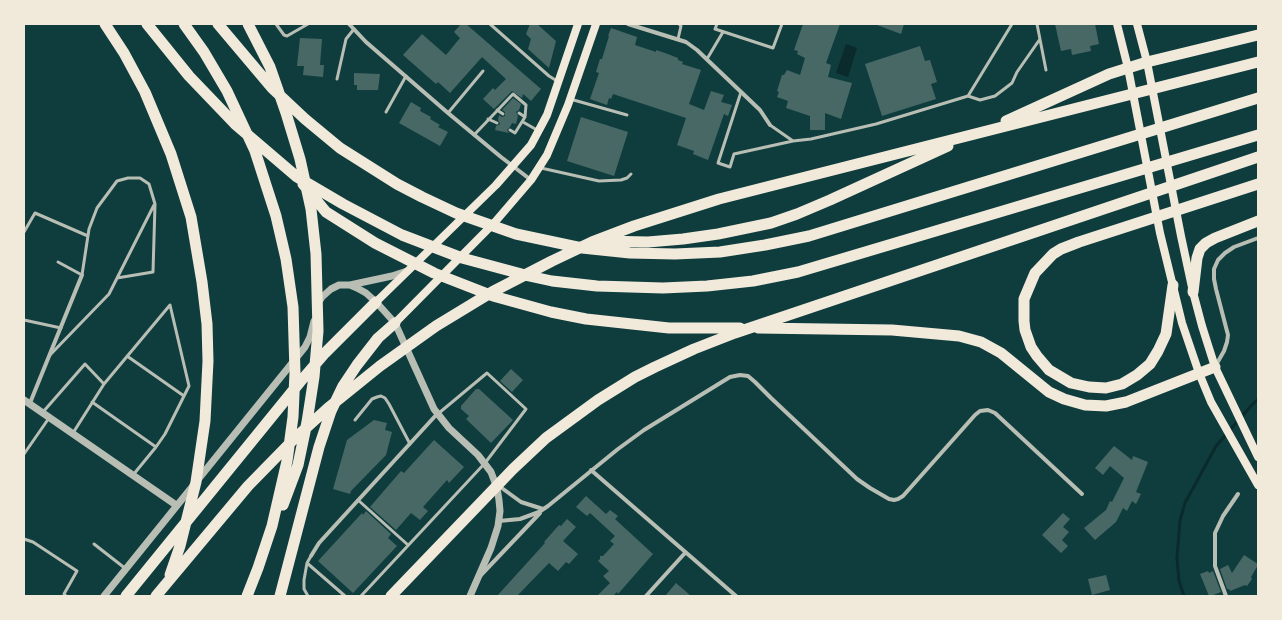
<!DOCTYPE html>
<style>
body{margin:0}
#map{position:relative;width:1282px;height:620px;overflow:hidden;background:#0f3d3e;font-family:Jost,sans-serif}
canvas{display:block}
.frame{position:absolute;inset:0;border:25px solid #f1e9da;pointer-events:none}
</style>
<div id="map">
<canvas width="1282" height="620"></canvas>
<div class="frame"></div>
</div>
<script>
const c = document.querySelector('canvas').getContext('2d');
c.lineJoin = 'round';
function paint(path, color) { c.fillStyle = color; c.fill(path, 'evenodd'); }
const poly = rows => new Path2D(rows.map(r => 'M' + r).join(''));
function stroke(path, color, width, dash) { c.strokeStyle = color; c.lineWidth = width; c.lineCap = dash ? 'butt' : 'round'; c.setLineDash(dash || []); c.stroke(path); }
const water = poly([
 [846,44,857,48,848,77,836,73]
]);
const stream = poly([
 [1184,596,1179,581,1177,558,1180,520,1185,503,1216,446,1251,406,1258,399]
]);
const building = poly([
 [461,24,466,24,541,89,531,101,523,94,522,98,512,91,494,109,483,99,493,88,495,90,506,79,482,57,450,93,438,82,436,84,403,55,422,34,446,55,460,38,454,32],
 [530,24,537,24,556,41,549,68,528,49,531,39,526,34],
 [803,24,840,24,826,63,831,65,828,77,852,83,841,119,825,113,825,130,810,130,810,116,786,108,788,101,777,97,779,92,777,91,782,75,784,75,787,70,800,75,805,58,797,54,798,51,794,50],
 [877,24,904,24,901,34,877,25],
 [1055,24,1095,24,1099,44,1090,46,1091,51,1072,55,1071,49,1061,51],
 [611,28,637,37,635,45,656,52,656,50,665,53,678,58,678,60,683,62,682,64,701,70,689,104,704,110,711,91,724,95,721,102,732,105,728,116,724,114,708,160,693,154,694,151,677,145,686,118,613,94,611,99,609,98,607,105,590,99,599,73,596,72,600,59,602,59,609,36,608,36],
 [300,38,322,39,320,65,324,65,323,77,303,75,304,66,297,66],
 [920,46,925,61,930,60,937,82,931,84,936,99,882,116,865,64],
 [354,73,380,74,378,90,357,90,357,85,354,85],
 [513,98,521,104,519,110,516,112,518,116,516,124,512,123,510,127,507,130,509,133,495,130,496,126,500,124,498,120,499,115,502,117,505,116,505,112,502,110],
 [411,102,421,108,420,111,431,117,430,119,440,125,438,127,448,132,440,146,399,123],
 [581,117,628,132,614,176,567,161],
 [511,369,523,380,512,392,500,381],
 [476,389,479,389,513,420,491,443,466,419,469,416,461,409,461,406],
 [374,420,387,423,385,430,392,432,386,455,351,491,350,494,333,489,347,440],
 [434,440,464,467,449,483,447,480,423,507,428,511,420,520,411,513,396,530,370,507,401,471,404,473],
 [1114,446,1132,460,1133,456,1148,462,1136,492,1141,494,1136,504,1132,501,1127,511,1123,508,1116,522,1095,540,1084,528,1106,510,1110,501,1112,502,1124,478,1110,466,1103,475,1095,468],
 [586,496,606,514,610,510,618,516,615,519,653,554,618,594,617,592,613,596,597,596,610,583,603,576,609,571,598,561,600,559,600,556,603,556,614,544,610,541,615,536,590,513,587,516,576,507],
 [366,511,391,534,388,538,397,546,353,593,318,561,362,513,363,515],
 [1063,513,1070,519,1063,527,1069,532,1062,540,1068,546,1061,553,1042,535],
 [567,519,576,527,563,541,578,554,569,564,566,562,558,571,549,563,517,596,497,596,545,543,544,542,559,525,561,526],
 [1244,555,1258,564,1258,565,1251,577,1252,579,1247,586,1245,585,1230,591,1229,589,1227,589,1220,569,1228,565,1232,573],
 [1208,571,1209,573,1213,571,1221,592,1211,596,1209,596,1200,574],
 [1106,575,1110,590,1092,595,1088,579],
 [676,583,683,589,691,596,665,596]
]);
const service = poly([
 [276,24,284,35,287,36,308,24],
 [490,24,549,76,557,81],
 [717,24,715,29,773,48,782,24],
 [1012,24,968,96,980,100,995,96,1012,83,1017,72,1040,39],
 [1037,24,1046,70],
 [678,39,681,26,679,24],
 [707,59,723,32],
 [337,79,346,39,354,29],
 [741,92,718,163,730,167,734,154,793,141,770,125],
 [570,99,627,115],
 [497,110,503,114],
 [386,112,406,76],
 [448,113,483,71],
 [519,113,525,117],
 [488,119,497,123],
 [523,122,537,130],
 [474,135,513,94,526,105,525,117,515,133,510,130],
 [793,141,811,139,876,124,968,96],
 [541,168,599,181,621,180,627,178,631,174],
 [24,232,35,213,88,236],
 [58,262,82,275,89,229,97,208,117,181,128,178,140,178,149,184,155,204,153,272,117,278],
 [24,320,61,328],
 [50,355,109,294,154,205],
 [127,356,184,396],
 [92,402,156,447,133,475],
 [43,412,85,364,104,384],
 [355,420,372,399,377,397,381,396,385,398,389,404,410,444],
 [73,433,104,384,170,305,189,386,165,434,156,447],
 [24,454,49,418],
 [358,500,408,545],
 [24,539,33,542,77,571,64,594,66,596],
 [94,544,126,569],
 [307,563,345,596],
 [308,596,304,589,304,580,307,563,311,556],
 [361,596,485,463,526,409,487,373,439,413]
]);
const minor = poly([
 [349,24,366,42,448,113,501,157,531,180],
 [628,24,686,42,697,50,760,110,770,125],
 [1216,365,1224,351,1227,342,1228,335,1216,289,1214,279,1214,269,1218,260,1225,253,1234,247,1258,238],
 [30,403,82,275],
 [591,470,736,596],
 [499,486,521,502,543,509],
 [499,521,520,519,539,512,548,506,618,449,644,430,730,377,740,375,748,376,755,382,771,398,857,479,870,488,889,499,894,500,898,499,903,496,975,415,980,411,988,410,995,413,1082,494],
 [311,556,319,543,437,414],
 [481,575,540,513],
 [646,596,685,553],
 [1226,596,1215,566,1215,533,1223,516,1238,494]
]);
const tertiary = poly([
 [350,285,392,276,407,271],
 [318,303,322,297,331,289,339,285,350,285,357,288,366,293,376,302,395,323,434,409,449,428,478,455,491,472,497,488,499,500,500,511,498,526,491,548,470,596],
 [24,400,176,505],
 [104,596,305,347,310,337,314,321]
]);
const secondary = poly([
 [1117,24,1128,68,1160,233,1182,323,1199,373,1211,402,1258,485],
 [1137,24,1147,62,1181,236,1193,292,1202,326,1215,367,1258,457],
 [376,302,496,185,531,145,547,115,578,24],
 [395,323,495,222,531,180,547,155,568,105,596,24]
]);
const motorway = poly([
 [105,24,124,53,145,92,171,154,191,217,202,282,207,324,208,361,205,421,196,482,180,546,170,575],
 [147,24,189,76,235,124,297,177,343,204,402,235,462,258,529,276,552,281,597,286,663,288,707,286,753,281,798,272,1258,135],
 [184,24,204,52,227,91,255,151,276,216,286,259,293,307,295,372,293,417,287,461,272,526,258,568,247,596],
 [218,24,272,88,305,119,340,148,397,184,422,197,456,213,516,234,582,248,630,253,675,254,720,252,765,245,809,236,1258,98],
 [248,24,270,67,286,113,300,159,311,209,316,254,318,331,314,377,307,422,298,465,283,505],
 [1006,121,1109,74,1147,62,1258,35],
 [303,184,326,212,375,243,434,273,493,296,551,312,586,319,669,328,740,328],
 [601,241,648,242,683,239,718,234,771,223,797,214,830,200,948,146],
 [1173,285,1166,334,1158,351,1150,364,1137,375,1122,384,1106,388,1089,387,1071,383,1049,370,1037,356,1031,347,1025,330,1024,321,1024,299,1035,273,1053,254,1061,249,1079,242,1258,184],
 [1193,292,1197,258,1200,249,1206,243,1215,238,1258,221],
 [758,328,892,330,959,336,981,342,1001,353,1049,392,1064,399,1085,405,1106,406,1126,402,1215,367],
 [126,596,300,382,325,353,376,302],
 [156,596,248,486,294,439,328,408,380,366,436,326,492,292,552,261,592,242,634,226,719,199,1258,62],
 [280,596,319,447,331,411,343,386,357,365,378,338,395,323],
 [391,596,513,469,546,438,598,400,635,377,655,367,694,349,735,333,1258,157]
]);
paint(water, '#0a2a2b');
stroke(stream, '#0a2a2b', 3);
paint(building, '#486865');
stroke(service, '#b8beb3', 3);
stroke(minor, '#b8beb3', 4);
stroke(tertiary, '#b8beb3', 7);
stroke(secondary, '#f1e9da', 8);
stroke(motorway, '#f1e9da', 11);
</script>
